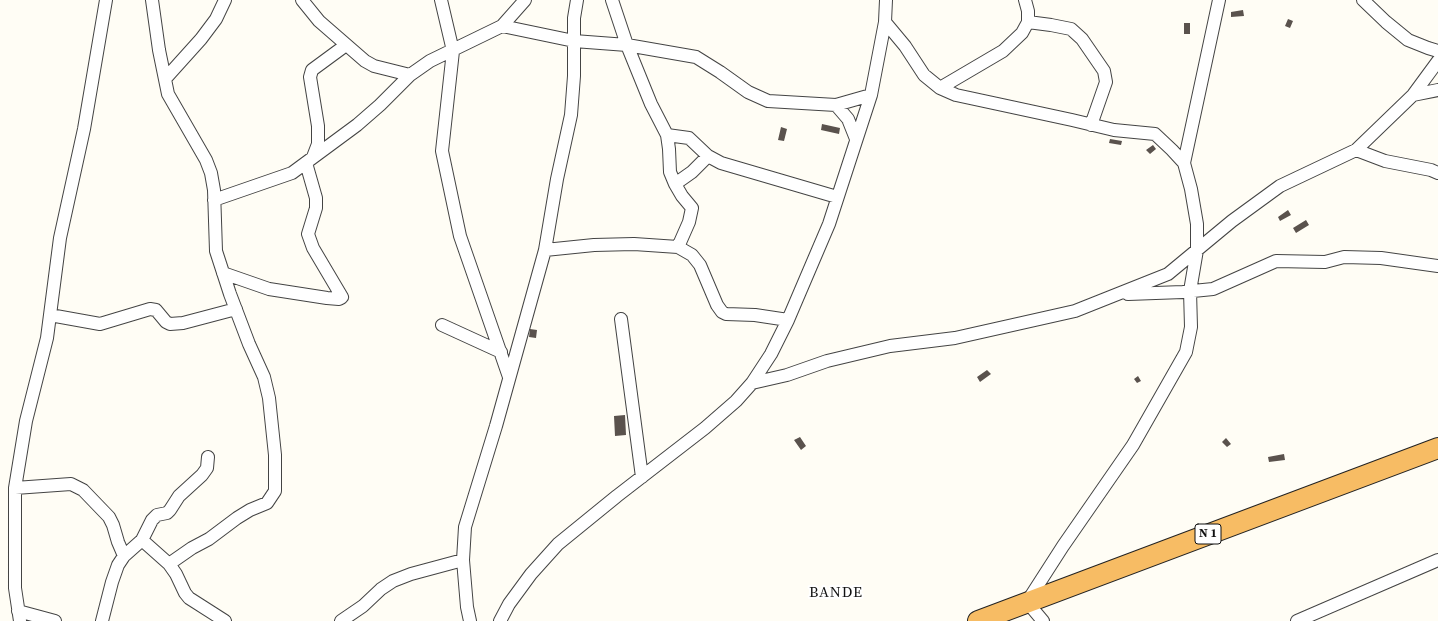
<!DOCTYPE html>
<style>
body{margin:0}
canvas{display:block;background:#fffdf5}
</style>
<canvas width="1438" height="621"></canvas>
<script>
const c = document.querySelector('canvas').getContext('2d');
c.lineJoin = 'round';
function paint(path, color) { c.fillStyle = color; c.fill(path, 'evenodd'); }
const poly = rows => new Path2D(rows.map(r => 'M' + r).join(''));
function stroke(path, color, width, dash) { c.strokeStyle = color; c.lineWidth = width; c.lineCap = dash ? 'butt' : 'round'; c.setLineDash(dash || []); c.stroke(path); }
function write(font, color, halo, rows, align = 'center') {
  c.font = font + ' "Source Serif 4",serif'; c.lineWidth = 4; c.setLineDash([]); c.textBaseline = 'middle'; c.strokeStyle = halo; c.fillStyle = color; for (const [text, x, y, turn = 0] of rows) {
    c.save(); c.translate(x, y); c.rotate((+turn || 0) * Math.PI / 180); c.textAlign = isNaN(turn) ? turn : align; if (halo) c.strokeText(text, 0, 0); c.fillText(text, 0, 0); c.restore();
  }
}
const building = poly([
 [1243,10,1244,16,1231,17,1231,12],
 [1288,19,1293,21,1290,28,1285,26],
 [1184,23,1190,23,1190,34,1184,34],
 [822,124,840,128,839,134,821,130],
 [781,127,787,129,784,141,778,140],
 [1110,139,1122,141,1121,145,1109,143],
 [1153,145,1156,149,1150,154,1146,150],
 [1288,210,1291,215,1280,221,1278,217],
 [1306,220,1309,225,1296,233,1293,228],
 [530,329,537,330,536,338,529,337],
 [987,370,991,374,980,382,977,377],
 [1138,376,1141,381,1137,383,1134,379],
 [625,415,626,435,615,436,614,416],
 [800,437,806,446,801,450,794,440],
 [1226,438,1231,444,1227,447,1222,442],
 [1284,454,1285,460,1269,462,1268,457]
]);
const minor = poly([
 [152,0,159,50,168,94,206,160,211,173,214,190,216,251,230,294,249,344,264,377,269,398,275,455,275,491,267,503,250,510,237,518,209,539,192,548,169,564],
 [302,0,319,21,365,61,374,66,410,75],
 [441,0,453,51,442,151,460,236,509,377],
 [612,0,627,45,651,104,667,135,669,149,670,172,675,184,682,196,692,208,689,222,678,247],
 [1363,0,1386,22,1408,40,1428,48,1438,51],
 [885,22,905,46,924,75,940,88,956,95,1072,120,1114,130,1155,134,1172,150,1184,163,1191,189,1197,224,1197,250,1190,291,1191,327,1186,352,1133,445,1063,546,1027,602,1043,621],
 [1028,22,1051,25,1071,29,1082,39,1104,71,1106,82,1091,125],
 [502,26,574,41,627,45,696,57,720,72,748,92,768,101,836,105,871,95],
 [165,79,201,39,216,19,225,0],
 [940,88,1003,51,1022,33,1028,22,1028,11,1025,0],
 [1413,95,1438,90],
 [836,105,848,119,856,139],
 [667,135,689,138,708,156,721,163,837,197],
 [1356,150,1385,161,1431,170,1438,173],
 [313,157,318,144,318,126,310,77,312,70,346,45],
 [1184,163,1219,0],
 [675,184,692,172,708,156],
 [214,200,292,173,357,125,380,105,410,75,430,61,502,26,525,0],
 [545,250,594,245,634,244,678,247,692,255,700,265,717,305,722,312,726,314,755,315,788,320],
 [223,273,269,289,327,298,339,299,341,298,342,297,313,248,308,234,316,208,316,198,306,163],
 [1128,294,1183,292,1213,289,1276,261,1325,262,1344,257,1381,258,1438,266],
 [50,315,100,324,150,309,156,310,166,322,170,324,183,323,236,309],
 [621,319,642,477],
 [442,325,501,352],
 [752,383,787,375,827,361,890,346,955,338,1075,311,1168,274,1232,221,1280,186,1356,150,1413,95,1438,61],
 [15,488,71,484,83,490,109,517,113,525,118,542,124,556],
 [142,540,169,564,176,574,185,593,189,598,225,621],
 [18,611,55,621],
 [20,621,15,588,15,488,26,421,47,338,60,238,84,129,106,0],
 [102,621,112,582,118,565,124,556,142,540,152,520,157,515,167,513,170,510,179,496,202,475,207,468,208,457],
 [341,621,363,606,381,589,393,581,411,574,463,560],
 [470,621,467,607,463,560,465,527,496,426,545,250,557,179,571,115,574,76,574,18,577,0],
 [500,621,509,604,531,574,558,544,617,496,705,428,736,401,752,383,771,354,788,320,829,224,871,95,885,22,886,0],
 [1297,621,1438,560]
]);
const trunk = poly([
 [978,621,1438,448]
]);
const shields = [
 [1208,534,26]
];
const shieldNames = [
 ["N 1",1208,534]
];
const quarterNames = [
 ["BANDE",836,593]
];
paint(building, '#5a524d');
stroke(minor, '#444', 14);
stroke(trunk, '#222', 22);
stroke(minor, '#fff', 12);
stroke(trunk, '#f7bc64', 20);
for (const [x, y, w] of shields) { const box = new Path2D(); box.roundRect(x - w / 2, y - 10, w, 20, 3); c.fillStyle = '#fff'; c.fill(box); stroke(box, '#111', 1); }
write('bold 12px', '#111', null, shieldNames);
c.letterSpacing = '1px';
write('15px', '#111', '#fff', quarterNames);
c.letterSpacing = '0px';
</script>
